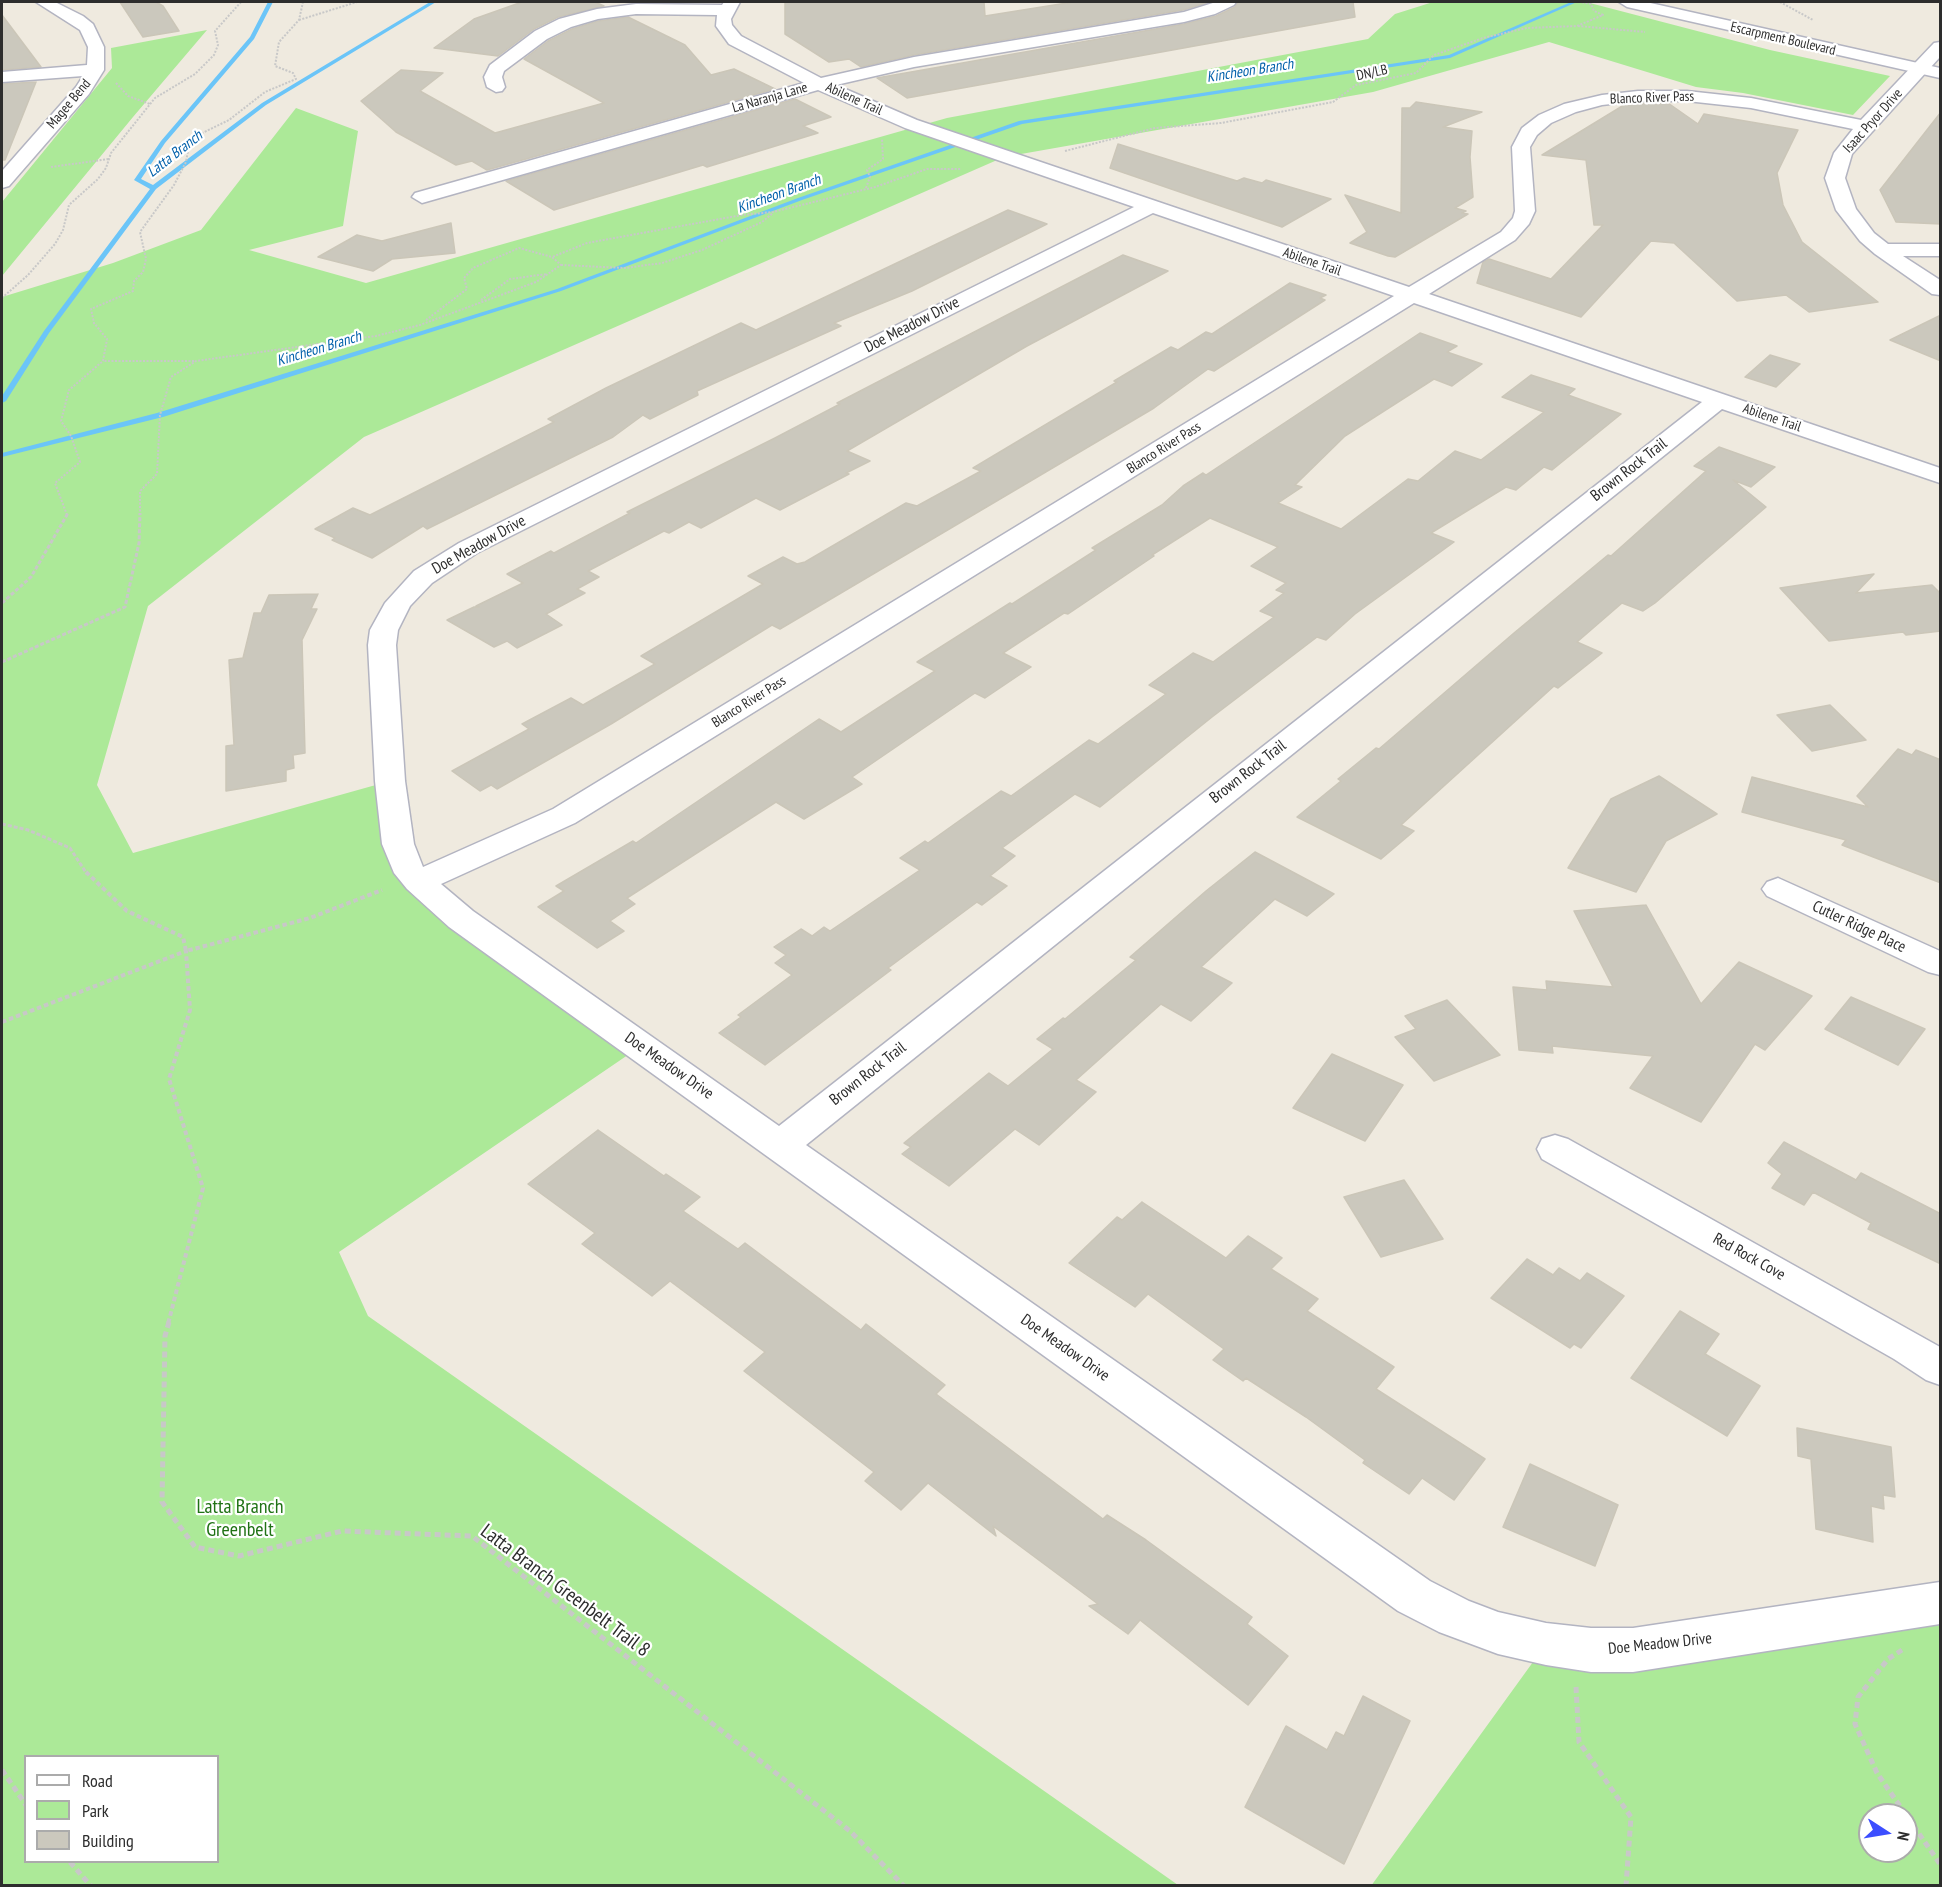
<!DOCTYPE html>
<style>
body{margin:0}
#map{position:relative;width:1942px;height:1887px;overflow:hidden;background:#efeadf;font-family:"PT Sans Narrow",sans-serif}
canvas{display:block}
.frame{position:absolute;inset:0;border:3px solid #2d2d2d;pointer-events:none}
.legend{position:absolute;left:24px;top:1755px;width:195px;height:108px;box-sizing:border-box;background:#fff;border:2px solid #ababab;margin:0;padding:8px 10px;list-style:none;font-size:18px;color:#2d2d2d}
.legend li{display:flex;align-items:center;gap:12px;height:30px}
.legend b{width:30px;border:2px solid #ababab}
.north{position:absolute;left:1858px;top:1803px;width:60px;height:60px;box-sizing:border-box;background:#fff;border:2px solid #ababab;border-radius:50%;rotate:102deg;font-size:16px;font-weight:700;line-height:24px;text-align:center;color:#2d2d2d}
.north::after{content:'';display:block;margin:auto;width:21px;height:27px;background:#3c4eff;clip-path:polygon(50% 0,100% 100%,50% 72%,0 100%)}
</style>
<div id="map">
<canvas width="1942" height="1887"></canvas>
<div class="frame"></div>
<ul class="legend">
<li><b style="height:8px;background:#fff"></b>Road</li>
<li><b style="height:16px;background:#ace998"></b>Park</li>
<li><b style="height:16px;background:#cbc8bd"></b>Building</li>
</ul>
<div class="north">N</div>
</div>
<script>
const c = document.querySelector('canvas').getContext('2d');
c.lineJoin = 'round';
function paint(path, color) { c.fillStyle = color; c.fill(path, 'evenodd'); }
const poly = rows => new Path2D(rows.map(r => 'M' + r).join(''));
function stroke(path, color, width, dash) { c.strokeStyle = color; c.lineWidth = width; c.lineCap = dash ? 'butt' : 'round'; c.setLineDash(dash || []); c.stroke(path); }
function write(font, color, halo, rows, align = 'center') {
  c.font = font + ' "PT Sans Narrow",sans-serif'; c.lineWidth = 4.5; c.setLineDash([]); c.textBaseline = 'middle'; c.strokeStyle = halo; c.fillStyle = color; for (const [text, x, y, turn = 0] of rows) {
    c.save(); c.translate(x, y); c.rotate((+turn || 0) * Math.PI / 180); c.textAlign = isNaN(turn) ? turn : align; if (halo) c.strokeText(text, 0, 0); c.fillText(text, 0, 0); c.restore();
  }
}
const green = poly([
 [1433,2,1586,2,1770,50,1890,76,1853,115,1743,93,1696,87,1549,42,1373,92,1004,157,364,437,148,606,97,785,133,853,390,781,405,866,641,1046,339,1252,368,1316,1178,1885,2,1886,2,297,113,263,201,230,296,108,358,131,343,226,249,250,366,283,947,118,1368,39,1395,14],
 [26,1756,218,1756,218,1862,26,1862],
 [207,30,133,117,2,276,2,202,112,68,111,48],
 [1937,1603,1940,1608,1940,1885,1371,1886,1546,1644],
 [1870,1815,1906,1815,1906,1851,1870,1851]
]);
const stream = poly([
 [268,2,273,2,254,39,165,143,141,179,153,185,262,103,430,2,436,2,266,105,156,189,49,333,6,401,2,403,2,396,44,331,150,189,134,180,161,141,250,37,268,2],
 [1571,2,1577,2,1450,58,1022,124,802,200,561,291,163,417,2,457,2,453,157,413,557,289,798,198,1019,121,1449,55,1571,2]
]);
const building = poly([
 [120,2,156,2,163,6,179,31,143,37,120,2],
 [522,2,595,2,604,6,558,17,534,29,498,56,434,48,474,19,522,2],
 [785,2,984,2,985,16,1073,2,1210,2,1183,10,914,55,861,67,849,59,829,62,785,34,785,2],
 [1238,2,1353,2,1355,17,907,98,877,78,1184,24,1216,16,1235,7,1238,2],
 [2,15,41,67,2,70,2,15],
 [628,17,685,45,711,75,734,69,775,89,487,170,472,161,456,165,396,132,361,101,401,70,443,73,420,91,495,133,604,103,524,59,548,41,572,29,598,21,628,17],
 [36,82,5,160,2,160,2,84,36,82],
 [795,99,831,117,803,126,818,133,707,167,703,165,554,210,506,181,795,99],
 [1416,102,1482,112,1443,127,1472,131,1470,157,1473,197,1455,208,1466,211,1462,213,1468,214,1395,257,1388,256,1350,243,1367,232,1345,195,1401,213,1402,108,1410,108,1416,102],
 [1638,103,1668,103,1698,124,1704,114,1798,130,1777,173,1783,205,1802,242,1878,302,1809,312,1786,295,1737,301,1674,243,1651,241,1581,317,1477,283,1483,262,1489,259,1551,279,1603,225,1594,225,1586,160,1542,155,1624,105,1638,103],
 [1941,112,1941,224,1896,222,1880,190,1941,112],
 [1118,144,1237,181,1244,178,1262,183,1266,180,1331,199,1282,227,1110,168,1118,144],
 [1008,210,1047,224,912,291,834,323,841,326,697,391,698,395,650,419,643,415,613,437,427,529,423,526,372,558,332,540,335,538,315,529,353,508,370,515,554,422,548,419,606,388,741,323,756,330,1008,210],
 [451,223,455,253,392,259,373,271,318,257,357,235,382,241,451,223],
 [1123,255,1168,271,1027,346,847,451,870,461,846,473,849,474,780,510,756,498,701,528,689,522,669,533,664,531,588,571,599,577,577,589,585,593,546,614,562,625,517,648,507,641,494,647,447,620,474,607,479,607,476,606,523,583,507,574,551,551,554,553,630,513,627,512,775,438,840,404,837,403,1123,255],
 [1290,283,1326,295,1320,298,1325,300,1214,371,1208,369,1154,408,780,629,772,625,611,724,497,789,491,785,480,791,452,771,529,729,522,724,571,698,583,705,655,664,641,656,763,584,748,576,783,557,797,564,805,562,906,503,917,506,981,471,973,468,1117,382,1114,381,1171,347,1178,350,1206,332,1212,334,1290,283],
 [1941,315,1941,361,1890,340,1941,315],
 [1420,333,1457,346,1447,352,1482,364,1452,386,1434,379,1345,436,1295,485,1302,487,1278,503,1341,529,1408,479,1418,481,1455,451,1481,460,1544,412,1502,397,1531,375,1575,389,1568,395,1621,414,1552,470,1544,467,1516,490,1506,487,1431,533,1454,542,1355,614,1326,640,1317,637,1212,717,1100,807,1075,794,1002,848,1015,856,990,876,1007,886,982,905,977,902,888,968,891,970,765,1065,719,1033,741,1017,738,1015,792,975,775,963,786,955,774,947,801,929,812,936,824,927,830,931,920,870,900,858,925,841,928,843,1001,791,1011,796,1089,740,1098,744,1166,694,1149,685,1193,653,1213,662,1274,617,1260,611,1284,593,1276,590,1286,583,1251,566,1278,547,1210,518,1152,555,1154,556,1068,614,1064,613,1003,653,1031,667,985,698,975,693,852,777,862,784,804,819,776,802,627,898,635,904,610,921,624,931,597,948,538,907,564,891,556,886,633,841,636,843,819,719,841,732,935,671,917,662,1010,603,1012,604,1096,550,1092,548,1162,505,1183,486,1203,473,1206,475,1420,333],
 [1770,355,1800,364,1776,387,1745,377,1770,355],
 [1719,447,1775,467,1751,487,1733,480,1766,507,1655,603,1643,611,1622,603,1577,642,1602,653,1558,688,1554,686,1401,825,1414,831,1381,859,1297,817,1341,781,1338,779,1376,748,1379,749,1514,633,1608,555,1611,556,1706,471,1694,466,1719,447],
 [1874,574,1856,593,1932,585,1941,594,1941,631,1906,635,1903,632,1829,641,1780,588,1874,574],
 [318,594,311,609,317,609,302,640,305,753,293,755,294,768,286,770,286,781,226,791,226,746,234,745,229,660,243,658,254,613,261,613,269,595,318,594],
 [1830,705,1866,740,1812,751,1777,715,1830,705],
 [1898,749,1912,755,1916,750,1941,760,1941,883,1842,845,1846,840,1742,812,1752,777,1868,807,1857,796,1898,749],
 [1659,776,1717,814,1666,841,1636,892,1568,868,1611,799,1659,776],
 [1255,852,1334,894,1307,916,1275,899,1201,967,1232,983,1191,1021,1161,1004,1076,1080,1096,1092,1039,1145,1015,1129,949,1186,902,1154,911,1147,904,1143,989,1073,1008,1086,1053,1049,1037,1039,1063,1018,1065,1019,1136,960,1130,957,1206,891,1255,852],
 [1646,905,1701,1004,1739,962,1812,996,1765,1050,1755,1044,1701,1122,1630,1088,1653,1056,1552,1046,1553,1053,1519,1050,1513,987,1547,990,1546,981,1613,987,1574,911,1646,905],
 [1851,997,1925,1029,1898,1065,1825,1029,1851,997],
 [1447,1000,1500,1055,1434,1081,1395,1037,1416,1029,1405,1016,1447,1000],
 [1332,1054,1403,1085,1365,1141,1293,1108,1332,1054],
 [598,1130,664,1176,666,1174,700,1197,683,1211,738,1249,745,1243,861,1330,866,1324,945,1385,936,1394,1103,1519,1107,1515,1146,1540,1252,1617,1247,1624,1288,1656,1248,1705,1140,1620,1128,1634,1089,1606,1098,1604,993,1526,996,1536,928,1483,901,1510,865,1481,874,1472,744,1371,765,1352,670,1281,652,1296,582,1244,595,1233,528,1184,598,1130],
 [1784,1142,1856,1180,1861,1173,1941,1214,1941,1264,1868,1229,1871,1223,1813,1192,1804,1205,1772,1188,1782,1174,1768,1163,1784,1142],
 [1404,1180,1443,1239,1381,1257,1344,1197,1404,1180],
 [1142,1202,1226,1258,1248,1236,1282,1258,1271,1269,1318,1299,1307,1311,1394,1367,1376,1389,1485,1459,1454,1500,1422,1478,1409,1494,1363,1463,1365,1460,1306,1417,1246,1378,1243,1381,1213,1360,1224,1349,1148,1294,1135,1307,1069,1263,1117,1217,1122,1220,1142,1202],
 [1527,1259,1553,1275,1559,1268,1580,1281,1587,1273,1624,1296,1581,1348,1574,1344,1570,1348,1491,1298,1527,1259],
 [1680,1311,1719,1334,1705,1354,1760,1386,1727,1436,1631,1378,1680,1311],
 [1797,1428,1891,1447,1895,1497,1883,1495,1884,1509,1871,1506,1873,1542,1816,1529,1811,1459,1798,1456,1797,1428],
 [1530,1464,1618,1505,1595,1566,1503,1527,1530,1464],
 [1363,1696,1410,1721,1344,1864,1245,1807,1286,1726,1327,1750,1336,1732,1344,1736,1363,1696]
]);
const pathFar3 = poly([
 [1780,2,1813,20],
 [299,20,357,2],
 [1578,26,1645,32],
 [116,83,128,96,150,104],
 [1065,151,1155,128,1221,123,1333,102,1356,85,1416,73,1434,55,1483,38,1527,28,1577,26,1603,15,1594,11,1591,4,1580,2],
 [51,167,109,159],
 [866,188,870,177,867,170,883,159,882,139],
 [561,265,625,268,662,263,702,250,762,222,773,213],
 [2,298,28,275,55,244,63,230,69,205,98,179,106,168,111,153,155,98,195,74,214,55,218,45,215,31,241,2],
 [481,300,510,279,547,274],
 [426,320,467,289,464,278,473,268,519,248,552,257],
 [194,361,103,361,107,339,94,323,91,309,133,291,134,281,143,272,146,259,140,232,174,185,186,162,190,139,229,120,265,92,296,79,293,73,275,66,279,42,299,20,303,2],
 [67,515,55,483,80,462,71,436,61,421,69,390,103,361],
 [140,515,140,491,157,474,160,415,171,377,196,361,376,336,420,325,536,282,561,265,552,257,587,243,742,215,773,212,875,187,927,169,961,169]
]);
const pathFar2 = poly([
 [2,603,31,577,68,513],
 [2,662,125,607,139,543,140,513],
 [2,824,28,830,70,848,87,874]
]);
const pathFar1 = poly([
 [86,872,127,911,183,937,186,951,310,918,382,890],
 [2,1022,186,951,190,1010,169,1079,203,1188,168,1324]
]);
const path = poly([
 [169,1322,165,1336,162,1502,195,1547,239,1556,342,1531,472,1536,850,1831,904,1886],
 [1902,1650,1888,1659,1858,1697,1855,1724,1877,1773,1940,1864],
 [1576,1687,1579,1742,1631,1817,1626,1886],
 [2,1770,26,1805],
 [70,1862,91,1886]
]);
const street = poly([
 [36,2,55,2,83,16,93,24,104,47,104,70,89,94,9,186,2,188,2,171,76,87,83,76,2,82,2,72,87,65,88,47,80,30,36,2],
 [724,2,740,2,731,19,732,25,741,36,821,78,914,57,1184,12,1216,2,1236,2,1234,5,1215,14,1184,22,914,67,836,85,917,120,1409,287,1501,232,1513,218,1515,211,1512,147,1522,128,1539,115,1564,104,1602,95,1638,91,1687,91,1751,98,1861,120,1934,43,1940,42,1940,57,1852,154,1845,178,1856,209,1874,233,1888,244,1940,244,1940,256,1903,256,1940,280,1940,295,1932,294,1875,254,1860,241,1836,210,1825,178,1834,153,1853,129,1751,108,1687,101,1638,101,1602,105,1576,112,1551,123,1537,135,1530,147,1535,211,1529,224,1515,240,1429,294,1940,468,1940,483,1722,409,806,1145,1430,1581,1469,1601,1498,1612,1546,1623,1591,1628,1633,1628,1940,1582,1940,1624,1633,1672,1591,1672,1546,1665,1498,1654,1439,1632,1398,1611,449,927,407,889,394,873,382,844,375,781,368,645,370,630,385,603,414,571,459,543,1134,207,905,128,818,90,429,201,422,203,412,197,415,193,804,83,729,44,716,26,717,15,636,14,598,19,571,27,547,39,504,71,502,77,505,87,502,91,496,92,487,87,484,77,490,65,535,31,559,19,597,9,636,4,722,5,724,2],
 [1153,213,1394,296,553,809,423,867,414,844,405,781,396,645,398,630,410,606,432,583,477,553,1153,213],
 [1414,303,1702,402,779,1126,473,911,441,884,575,823,1414,303],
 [1778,878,1940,951,1940,975,1928,972,1767,896,1762,889,1767,882,1778,878],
 [1555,1135,1568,1139,1940,1347,1940,1385,1926,1380,1894,1359,1542,1159,1537,1149,1542,1139,1555,1135]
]);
const secondary = poly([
 [1619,2,1646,2,1940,68,1940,78,1627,7,1619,2]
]);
const farStreetnames = [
 ["Escarpment Boulevard",1783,39,13],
 ["DN/LB",1372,73,-12],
 ["La Naranja Lane",770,98,-16],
 ["Blanco River Pass",1652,98,-2],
 ["Abilene Trail",854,99,24],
 ["Magee Bend",69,104,-50],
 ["Isaac Pryor Drive",1873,121,-48],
 ["Abilene Trail",1312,262,19],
 ["Abilene Trail",1772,418,19],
 ["Blanco River Pass",1164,448,-32],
 ["Blanco River Pass",749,702,-32]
];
const farWaternames = [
 ["Kincheon Branch",1250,71,-9],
 ["Latta Branch",175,154,-38],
 ["Kincheon Branch",779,194,-20],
 ["Kincheon Branch",319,349,-17]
];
const streetNames = [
 ["Doe Meadow Drive",912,325,-27],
 ["Brown Rock Trail",1629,470,-38],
 ["Doe Meadow Drive",479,545,-29],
 ["Brown Rock Trail",1248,772,-38],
 ["Cutler Ridge Place",1859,927,25],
 ["Doe Meadow Drive",669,1066,35],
 ["Brown Rock Trail",868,1074,-38],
 ["Red Rock Cove",1749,1257,29],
 ["Doe Meadow Drive",1065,1348,35],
 ["Doe Meadow Drive",1660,1644,-6]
];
const nearParknames = [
 ["Latta Branch",240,1507],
 ["Greenbelt",240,1530]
];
const nearStreetnames = [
 ["Latta Branch Greenbelt Trail 8",565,1591,37]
];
paint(green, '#ace998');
paint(stream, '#6bc5f8');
paint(building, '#cbc8bd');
stroke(building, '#cbc6b8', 1.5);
stroke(street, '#b3b4c1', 3);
stroke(secondary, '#b3b4c1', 3);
stroke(pathFar3, '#c8c8c8', 2, [2, 1.5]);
stroke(pathFar2, '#c8c8c8', 3, [4, 2]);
stroke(pathFar1, '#c8c8c8', 4, [4.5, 3]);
stroke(path, '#c8c8c8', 5, [6, 4]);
paint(street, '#fff');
paint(secondary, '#fff');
write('14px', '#2d2d2d', '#fff', farStreetnames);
write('italic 15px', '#0361ab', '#fff', farWaternames);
write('16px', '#2d2d2d', '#fff', streetNames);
write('20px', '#207215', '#fff', nearParknames);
write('20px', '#2d2d2d', '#fff', nearStreetnames);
</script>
